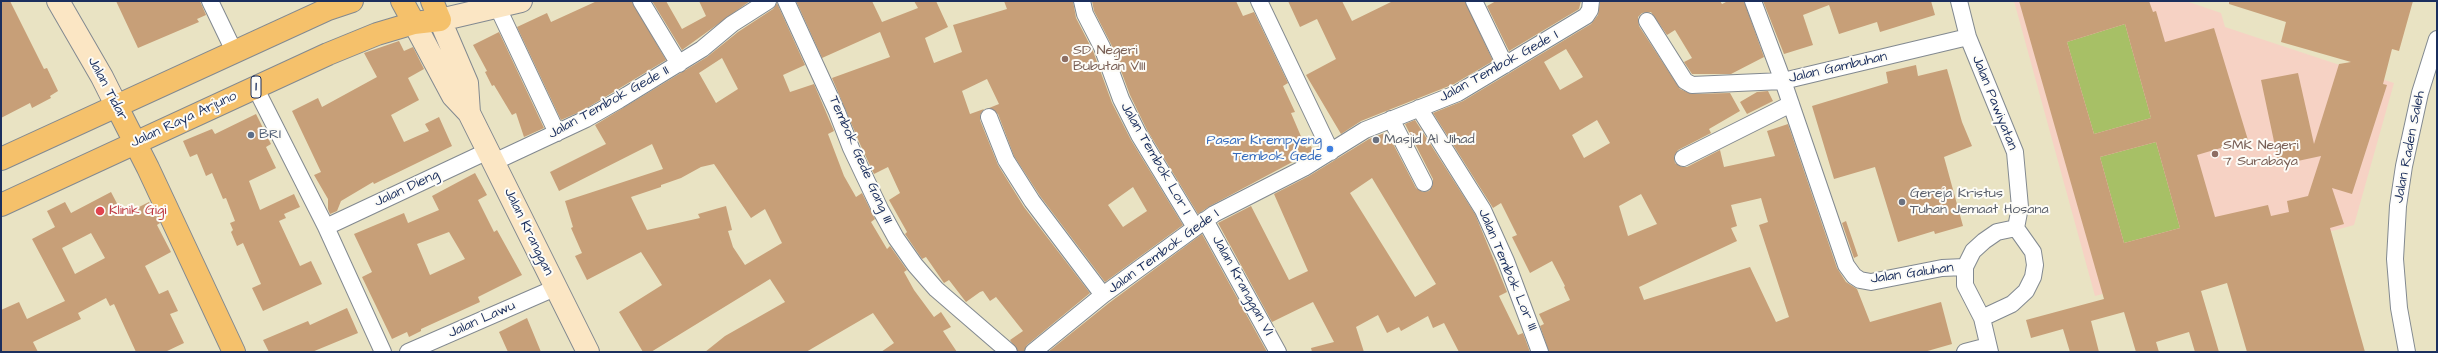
<!DOCTYPE html>
<style>
body{margin:0}
#map{position:relative;width:2438px;height:353px;overflow:hidden;background:#e9e3c3;font-family:"Architects Daughter",sans-serif}
canvas{display:block}
.frame{position:absolute;inset:0;border:2px solid #1b2f5e;pointer-events:none}
</style>
<div id="map">
<canvas width="2438" height="353"></canvas>
<div class="frame"></div>
</div>
<script>
const c = document.querySelector('canvas').getContext('2d');
c.lineJoin = 'round';
function paint(path, color) { c.fillStyle = color; c.fill(path, 'evenodd'); }
const poly = rows => new Path2D(rows.map(r => 'M' + r).join(''));
function stroke(path, color, width, dash) { c.strokeStyle = color; c.lineWidth = width; c.lineCap = dash ? 'butt' : 'round'; c.setLineDash(dash || []); c.stroke(path); }
function write(font, color, halo, rows, align = 'center') {
  c.font = font + ' "Architects Daughter",sans-serif'; c.lineWidth = 4; c.setLineDash([]); c.textBaseline = 'middle'; c.strokeStyle = halo; c.fillStyle = color; for (const [text, x, y, turn = 0] of rows) {
    c.save(); c.translate(x, y); c.rotate((+turn || 0) * Math.PI / 180); c.textAlign = isNaN(turn) ? turn : align; if (halo) c.strokeText(text, 0, 0); c.fillText(text, 0, 0); c.restore();
  }
}
const built = poly([
 [2014,1,2186,1,2221,13,2225,27,2394,83,2354,225,2095,296]
]);
const green = poly([
 [2125,24,2151,118,2094,134,2067,42],
 [2156,142,2180,228,2124,243,2100,157]
]);
const building = poly([
 [1,1,10,1,44,69,47,68,58,91,50,96,51,98,32,108,30,103,1,118],
 [116,1,200,1,206,15,197,19,199,22,138,48],
 [597,1,632,1,666,60,582,111,561,120,517,27,547,13,551,22],
 [652,1,666,1,682,29,706,16,699,1,750,1,682,50],
 [796,1,872,1,882,22,918,8,914,1,936,1,948,27,925,38,934,63,962,52,953,25,1007,9,1004,1,1073,1,1076,18,1093,51,1112,103,1131,140,1183,225,1105,282,1040,196,1014,156,998,114,989,108,999,104,987,79,962,91,970,114,984,109,980,115,980,120,998,165,1024,207,1090,293,1027,345,1024,351,1018,352,1010,340,1023,331,996,297,990,301,983,291,980,292,966,302,949,280,944,283,926,257,922,259,905,234,907,232,889,200,900,193,888,167,874,174,860,144,832,78,890,57,880,32,822,58],
 [1133,187,1147,211,1123,227,1108,205],
 [1092,1,1236,1,1243,16,1254,12,1288,83,1283,86,1295,112,1291,113,1306,148,1311,146,1313,151,1210,206,1198,214,1147,130,1130,95,1111,44,1094,11],
 [1288,1,1342,1,1352,21,1393,1,1465,1,1493,61,1454,84,1361,121,1341,134,1306,75,1336,59,1317,19,1300,27],
 [1496,1,1581,1,1579,9,1509,51,1487,6],
 [1600,1,1720,1,1722,4,1728,1,1744,1,1764,57,1731,74,1692,74,1684,62,1692,58,1675,30,1667,35,1651,12,1642,13,1638,17,1639,26,1680,89,1692,94,1730,93,1740,111,1709,129,1711,133,1678,150,1674,157,1675,163,1682,167,1687,167,1720,150,1724,167,1775,156,1767,131,1788,124,1837,268,1846,282,1857,289,1870,322,1941,302,1952,344,1924,352,1549,352,1540,326,1544,324,1539,314,1570,300,1564,287,1565,286,1552,261,1530,273,1512,237,1517,235,1501,203,1493,208,1433,113,1463,101,1591,24,1598,15],
 [1566,49,1583,77,1560,90,1544,62],
 [1597,120,1610,143,1584,158,1572,135],
 [1641,194,1657,224,1628,236,1619,206],
 [1761,198,1768,222,1759,225,1789,317,1776,322,1750,267,1644,300,1639,287,1737,241,1731,228,1737,226,1731,205],
 [1763,1,1931,1,1935,15,1880,32,1877,22,1839,34,1829,5,1803,15,1813,45,1784,54],
 [2019,1,2149,1,2153,12,2156,11,2165,42,2214,28,2248,140,2197,155,2215,217,2268,205,2271,216,2289,212,2287,201,2308,196,2321,156,2279,165,2261,80,2298,73,2314,144,2339,64,2351,62,2281,42,2286,22,2229,4,2229,1,2413,1,2399,51,2392,49,2383,84,2387,85,2352,194,2332,188,2344,224,2330,228,2365,352,2247,352,2227,283,2201,291,2219,352,2195,352,2189,332,2156,342,2159,352,2136,352,2124,312,2091,321,2099,352,2070,352,2063,329,2031,338,2026,320,2104,299],
 [2125,24,2151,118,2094,134,2067,42],
 [2156,142,2180,228,2124,243,2100,157],
 [777,3,805,65,783,75,790,92,814,84,834,131,828,134,844,176,856,197,862,193,875,219,871,222,887,249,890,246,907,270,904,272,914,290,934,317,941,312,951,327,943,331,957,352,881,352,894,343,873,313,806,352,705,352,725,336,785,302,770,279,651,352,643,352,619,312,662,285,641,252,587,280,575,256,582,253,571,228,573,227,565,201,663,169,652,144,559,191,550,172,606,144,595,125,707,57,738,32,773,9],
 [722,58,738,89,716,103,699,73],
 [714,164,751,218,765,209,782,243,745,265,733,247,728,231,732,230,726,206,698,214,700,218,647,230,631,197,661,187,661,185,681,178,701,167],
 [499,32,544,128,524,137,516,113,512,115,494,85,492,86,485,72,487,71,473,45],
 [399,41,404,51,413,47,424,69,408,78,419,100,391,115,404,142,429,131,425,124,439,117,452,146,374,184,373,182,341,201,337,211,330,214,328,209,328,199,314,175,321,172,292,111,318,98,322,107,377,77,364,53],
 [1916,65,1918,76,1947,69,1962,122,1972,146,1944,157,1963,226,1935,234,1934,231,1898,242,1875,167,1834,179,1812,106,1888,83,1886,72],
 [1768,91,1773,101,1747,114,1740,102,1757,92],
 [256,114,271,144,266,147,276,168,249,181,260,210,294,194,300,207,284,214,286,218,279,221,300,266,311,261,322,284,263,311,252,288,261,284,243,243,237,246,231,232,233,230,230,223,235,221,226,198,223,199,212,173,206,176,197,154,190,157,183,141,212,129,215,134],
 [1415,120,1475,214,1507,292,1499,296,1518,335,1523,333,1530,352,1459,352,1444,323,1433,328,1428,316,1401,331,1399,327,1387,333,1378,315,1356,327,1364,352,1312,352,1311,348,1334,342,1313,302,1272,322,1218,223,1251,206,1289,280,1308,271,1274,194,1309,176,1369,139,1387,132,1416,188,1423,192,1429,191,1433,184,1433,179,1405,124],
 [1372,178,1436,284,1415,297,1350,193],
 [475,173,487,195,478,200,494,232,497,230,522,275,478,297,480,302,421,329,421,331,409,337,407,332,392,339,362,277,372,272,354,234,404,213,408,223,439,210,432,196],
 [449,232,465,259,430,275,417,244],
 [111,192,123,215,149,202,160,223,157,225,171,252,145,266,159,294,168,290,178,311,170,314,184,343,165,352,136,352,114,304,110,306,106,298,78,313,81,319,33,342,38,352,1,352,1,310,19,302,27,319,65,301,32,239,55,227,47,211,65,202,71,213],
 [91,233,105,258,75,274,62,248],
 [1846,221,1858,256,1854,258,1842,223],
 [1202,234,1267,352,1048,352,1109,303],
 [347,308,358,333,312,352,269,352,263,340,308,321,310,325],
 [527,318,541,352,508,352,499,332]
]);
const street = poly([
 [210,1,234,51],
 [641,1,679,64],
 [786,1,837,112,851,148,880,209,896,238,915,265,936,289,1009,352],
 [1082,1,1085,14,1102,47,1121,99,1139,135,1195,227],
 [1259,1,1331,152],
 [1474,1,1505,65],
 [1753,1,1783,81,1846,265,1854,276,1860,280,1871,282,1942,268,1965,267],
 [1959,1,1968,37,2015,152,2020,207,2016,228,2033,252,2035,265,2033,277,2026,291,2012,304,1982,318],
 [498,8,557,133],
 [1647,21,1685,81,1692,85,1783,81,1968,37],
 [255,87,326,227,383,352],
 [1419,108,1483,210,1506,261,1540,352],
 [989,117,1006,160,1032,201,1103,295],
 [1391,119,1424,183],
 [1683,158,1791,104],
 [494,162,586,119,619,100,702,49,732,24,768,1],
 [1205,220,1278,352],
 [326,227,488,151],
 [408,352,555,288],
 [1033,352,1103,295,1214,214,1304,168,1365,130,1458,93,1586,16,1590,10,1591,1],
 [1965,352,1988,346],
 [1990,352,1982,318,1965,285,1965,267,1973,251,1984,241,1997,232,2016,228],
 [2407,352,2399,308,2395,259,2398,206,2404,166,2420,93,2437,39]
]);
const secondary = poly([
 [58,1,102,77,117,107],
 [414,23,453,96,469,113,588,352],
 [469,113,467,83,440,20,521,1]
]);
const primary = poly([
 [117,107,148,168,234,352]
]);
const highway = poly([
 [402,1,414,23],
 [1,159,328,9,352,1],
 [1,205,328,54,377,34,414,23,440,20,432,1]
]);
const markers = [
 [1065,59,4,"#8d6e63"],
 [251,135,4,"#5c6f8a"],
 [1376,140,4,"#6b7280"],
 [1330,149,4,"#3f7fe0"],
 [2215,154,4,"#8d6e63"],
 [1902,202,4,"#6b7280"],
 [100,211,5,"#e0444e"]
];
const shields = [
 [256,87,10]
];
const shieldNames = [
 ["1",256,87]
];
const educationNames = [
 ["SD Negeri",1073,51],
 ["Bubutan VIII",1073,67],
 ["SMK Negeri",2223,146],
 ["7 Surabaya",2223,162]
];
const streetNames = [
 ["Jalan Tembok Gede I",1499,67,-29],
 ["Jalan Gambuhan",1838,68,-13],
 ["Jalan Tidar",107,89,62],
 ["Jalan Tembok Gede II",609,103,-29],
 ["Jalan Pawiyatan",1994,103,68],
 ["Jalan Raya Arjuno",184,120,-25],
 ["Jalan Raden Saleh",2410,147,-79],
 ["Jalan Tembok Lor I",1155,159,60],
 ["Tembok Gede Gang III",860,160,66],
 ["Jalan Dieng",407,189,-25],
 ["Jalan Kranggan",528,232,64],
 ["Jalan Tembok Gede I",1164,252,-36],
 ["Jalan Tembok Lor III",1507,270,67],
 ["Jalan Galuhan",1912,274,-8],
 ["Jalan Kranggan VI",1242,286,61],
 ["Jalan Lawu",482,320,-24]
];
const serviceNames = [
 ["BRI",259,135]
];
const worshipNames = [
 ["Masjid Al Jihad",1384,140],
 ["Gereja Kristus",1910,194],
 ["Tuhan Jemaat Hosana",1910,210]
];
const shopNames = [
 ["Pasar Krempyeng",1322,141],
 ["Tembok Gede",1322,157]
];
const healthNames = [
 ["Klinik Gigi",109,211]
];
paint(built, '#f6d2c4');
paint(green, '#a7c066');
paint(building, '#c79f78');
stroke(street, '#828990', 18);
stroke(secondary, '#828990', 24);
stroke(primary, '#828990', 24);
stroke(highway, '#828990', 24);
stroke(street, '#fff', 16);
stroke(secondary, '#fbe6c4', 22);
stroke(primary, '#f5c16b', 22);
stroke(highway, '#f5c16b', 22);
for (const [x, y, r, color] of markers) { const dot = new Path2D(); dot.arc(x, y, r, 0, 2 * Math.PI); c.fillStyle = color; c.fill(dot); stroke(dot, '#fdfcf7', 1.5); }
for (const [x, y, w] of shields) { const box = new Path2D(); box.roundRect(x - w / 2, y - 11, w, 22, 3); c.fillStyle = '#fdfcf7'; c.fill(box); stroke(box, '#1b2f5e', 1); }
write('bold 13px', '#1b2f5e', null, shieldNames);
write('14px', '#785e54', '#fdfcf7', educationNames, 'left');
write('14px', '#1b2f5e', '#fdfcf7', streetNames);
write('14px', '#4e5e75', '#fdfcf7', serviceNames, 'left');
write('14px', '#5b616d', '#fdfcf7', worshipNames, 'left');
write('14px', '#366cbe', '#fdfcf7', shopNames, 'right');
write('14px', '#be3a42', '#fdfcf7', healthNames, 'left');
</script>
